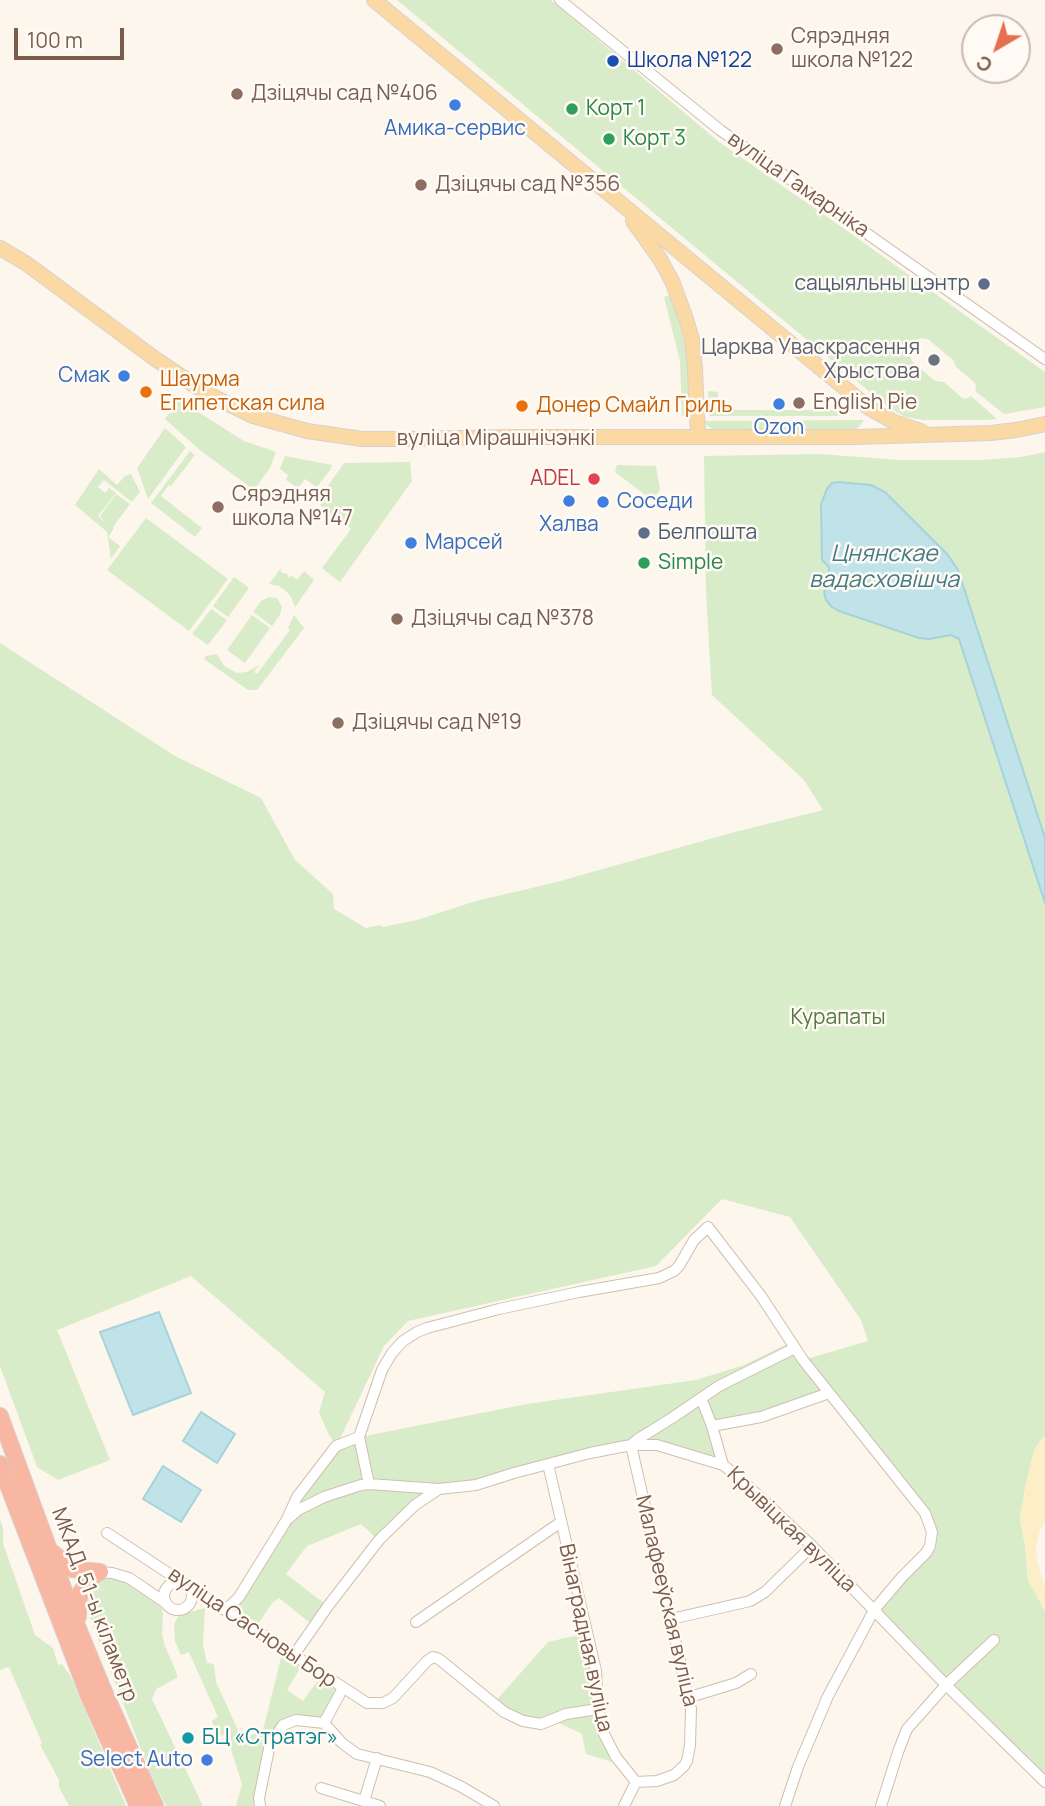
<!DOCTYPE html>
<meta charset="utf-8">
<style>
body{margin:0}
#map{position:relative;width:1045px;height:1806px;overflow:hidden;background:#fdf6ec;font-family:Manrope,sans-serif}
canvas{display:block}
.north{position:absolute;left:961px;top:14px;width:70px;height:70px;box-sizing:border-box;background:#fffaf3;border:2px solid #cabbb1;border-radius:50%;rotate:219deg;font-size:19px;font-weight:700;line-height:28px;text-align:center;color:#7a5c4d}
.north::after{content:'';display:block;margin:auto;width:24px;height:32px;background:#e76f51;clip-path:polygon(50% 0,100% 100%,50% 72%,0 100%)}
.scale{position:absolute;left:14px;top:28px;width:110px;height:32px;box-sizing:border-box;border:4px solid #7a5c4d;border-top:0;padding-left:9px;font-size:21px;line-height:24px;white-space:nowrap;color:#7a5c4d;-webkit-text-stroke:5px #fffaf3;paint-order:stroke}
</style>
<div id="map">
<canvas width="1045" height="1806"></canvas>
<div class="north">С</div>
<div class="scale">100 m</div>
</div>
<script>
const c = document.querySelector('canvas').getContext('2d');
c.lineJoin = 'round';
function paint(path, color) { c.fillStyle = color; c.fill(path, 'evenodd'); }
const poly = rows => new Path2D(rows.map(r => 'M' + r).join(''));
function stroke(path, color, width, dash) { c.strokeStyle = color; c.lineWidth = width; c.lineCap = dash ? 'butt' : 'round'; c.setLineDash(dash || []); c.stroke(path); }
function write(font, color, halo, rows, align = 'center') {
  c.font = font + ' Manrope,sans-serif'; c.lineWidth = 5; c.setLineDash([]); c.textBaseline = 'middle'; c.strokeStyle = halo; c.fillStyle = color; for (const [text, x, y, turn = 0] of rows) {
    c.save(); c.translate(x, y); c.rotate((+turn || 0) * Math.PI / 180); c.textAlign = isNaN(turn) ? turn : align; if (halo) c.strokeText(text, 0, 0); c.fillText(text, 0, 0); c.restore();
  }
}
const green = poly([
 [397,0,551,0,719,142,843,228,1045,372,1045,407,1004,414,975,391,976,387,975,383,956,367,954,361,928,339,921,338,916,341,910,348,909,354,912,361,935,381,944,382,962,398,966,399,971,396,997,419,984,420,924,420,905,417,888,407],
 [671,295,684,341,690,370,690,413,688,416,682,416,680,361,664,297],
 [708,391,718,392,718,400,725,400,727,405,736,410,835,410,843,416,709,416],
 [179,400,244,441,276,452,270,468,254,490,201,451,165,419],
 [864,420,859,427,856,429,714,430,707,426,704,421],
 [165,428,186,447,148,499,137,468],
 [190,451,195,455,171,486,169,485,161,496,202,528,195,537,151,503],
 [1045,452,1045,838,961,578,953,562,889,495,881,489,871,485,838,482,832,483,827,489,821,504,822,560,829,566,829,585,844,613,919,638,929,639,951,635,959,639,1045,903,1045,1436,1040,1441,1034,1451,1025,1489,1020,1518,1025,1545,1028,1580,1045,1611,1045,1782,874,1610,921,1559,930,1525,829,1393,712,1426,723,1465,647,1444,476,1485,344,1489,286,1521,336,1446,327,1431,319,1412,325,1392,191,1276,57,1330,110,1460,58,1480,37,1467,0,1366,0,643,175,756,261,798,295,860,333,894,334,909,366,928,380,925,383,927,417,920,476,901,553,883,731,833,823,810,804,780,712,695,706,591,704,456,819,454,900,460,982,460,1021,457],
 [722,1199,790,1217,861,1320,868,1341,803,1360,791,1342,744,1365,696,1380,527,1404,365,1436,337,1445,384,1346,408,1321,656,1266],
 [285,456,332,465,330,470,317,487,305,479,298,488,286,480,288,475,280,469],
 [410,462,412,481,340,582,322,568,351,529,320,505,324,499,325,490,344,463],
 [617,465,656,466,660,490,652,500,615,472],
 [99,469,117,485,125,476,131,474,140,492,132,502,104,480,98,487,105,493,109,488,116,493,98,516,106,523,100,516,116,494,130,504,113,527,114,528,109,536,109,538,120,546,111,559,107,532,75,505],
 [146,518,228,579,189,631,107,570],
 [281,568,281,572,287,574,289,578,292,576,297,580,304,571,314,580,295,607,292,599,288,593,279,586,269,584],
 [234,577,249,588,228,617,213,606],
 [269,597,277,598,282,607,280,615,272,626,253,612,261,601],
 [211,609,227,620,208,645,192,634],
 [252,615,270,628,245,663,227,650],
 [294,615,304,628,257,690,248,690,204,659,206,656,217,654,224,666,237,673,247,672,259,665,254,672,257,674,290,630,288,628],
 [371,1489,421,1493,421,1495,375,1537,361,1524,307,1546,286,1574,324,1603,310,1623,279,1598,273,1602,258,1624,235,1608,289,1523,308,1507,341,1495],
 [0,1519,3,1528,3,1543,35,1635,53,1648,58,1665,62,1664,71,1677,126,1806,69,1806,59,1787,59,1780,40,1745,42,1743,9,1667,0,1670],
 [107,1577,125,1582,162,1608,163,1614,162,1635,165,1646,177,1674,177,1678,156,1689,152,1699,203,1806,166,1806,151,1775,85,1605,88,1592,100,1579],
 [205,1608,203,1644,207,1663,214,1664,216,1682,242,1739,263,1730,281,1658,285,1657,301,1667,287,1690,303,1701,318,1680,336,1690,323,1721,279,1724,257,1806,236,1806,242,1784,228,1740,226,1735,218,1736,212,1721,218,1717,189,1652,181,1655,175,1641,174,1624,179,1615],
 [587,1633,598,1709,622,1765,586,1754,582,1734,553,1720,541,1724,493,1704,548,1642]
]);
const sand = poly([
 [1045,1436,1045,1521,1041,1528,1036,1545,1037,1560,1045,1588,1045,1611,1028,1580,1025,1545,1020,1518,1025,1489,1034,1451,1040,1441]
]);
const water = poly([
 [838,482,871,485,885,492,948,555,958,570,1045,838,1045,903,959,639,951,635,929,639,919,638,839,611,832,607,826,600,824,592,829,585,829,567,822,560,821,504,827,489,832,483,838,482],
 [159,1312,191,1393,133,1415,100,1332,159,1312],
 [201,1412,235,1434,217,1463,183,1441,201,1412],
 [163,1466,201,1490,181,1522,143,1499,163,1466]
]);
const minor = poly([
 [560,0,720,130,1045,359],
 [701,1398,712,1426,723,1465],
 [712,1426,761,1417,829,1393],
 [631,1445,638,1439,672,1418,719,1386,795,1348],
 [548,1464,596,1671,598,1709,604,1734,616,1757,636,1782,657,1781,674,1775,684,1766,687,1761,690,1745,691,1709,631,1445],
 [369,1484,359,1437,382,1370,392,1353,403,1341,417,1332,427,1328,499,1309,579,1292,659,1278,674,1271,679,1266,694,1240,708,1227,761,1296,803,1360,925,1513,932,1532,930,1546,926,1553,902,1577,874,1610,828,1696,798,1767,785,1806],
 [289,1518,298,1510,324,1497,361,1485,369,1484,439,1489],
 [107,1533,367,1703,383,1703,393,1698,427,1661,433,1657,439,1659,504,1712,523,1721,541,1724,566,1714,598,1709],
 [100,1572,112,1573,129,1578,166,1603],
 '164 1596a14 14 0 1 1 28 0a14 14 0 1 1-28 0Z',
 [221,1609,230,1606,239,1597,286,1521,297,1497,320,1467,336,1446,359,1437],
 [671,1619,750,1601,765,1592,812,1546],
 [416,1622,561,1522],
 [294,1655,328,1606,379,1540,415,1505,439,1489,476,1485,514,1473,590,1453,631,1445,657,1445,723,1465,735,1474,812,1546,946,1685,1045,1782],
 [690,1697,736,1683,751,1674],
 [324,1723,342,1743,357,1754,430,1772,460,1786,494,1806],
 [324,1723,343,1688],
 [321,1788,380,1806],
 [364,1801,377,1758],
 [260,1806,259,1798,270,1744,283,1725,296,1720,324,1723],
 [624,1806,636,1782],
 [881,1806,898,1752,907,1729,946,1685,994,1640]
]);
const major = poly([
 [374,0,869,408,894,422,921,431],
 [633,221,660,259,672,281,685,316,692,339,695,369,698,437],
 [0,248,27,264,154,358,206,393,253,416,307,431,362,439,409,439,513,437,856,437,991,433,1016,430,1045,424]
]);
const highway = poly([
 [0,1416,77,1626,102,1687,155,1806],
 [0,1464,88,1694,138,1806],
 [53,1553,72,1569,100,1572],
 [78,1617,78,1600,81,1592,91,1577,100,1572]
]);
const markers = [
 [777,49,7,"#8d6e63"],
 [613,61,7,"#1a4fb4"],
 [237,94,7,"#8d6e63"],
 [455,105,7,"#3f7fe0"],
 [572,109,7,"#2e9e5b"],
 [609,139,7,"#2e9e5b"],
 [421,185,7,"#8d6e63"],
 [984,284,7,"#5c6f8a"],
 [934,360,7,"#6b7280"],
 [124,376,7,"#3f7fe0"],
 [146,392,7,"#e8710a"],
 [799,403,7,"#8d6e63"],
 [779,404,7,"#3f7fe0"],
 [522,406,7,"#e8710a"],
 [594,479,7,"#e0444e"],
 [569,501,7,"#3f7fe0"],
 [603,502,7,"#3f7fe0"],
 [218,507,7,"#8d6e63"],
 [644,533,7,"#5c6f8a"],
 [411,543,7,"#3f7fe0"],
 [644,563,7,"#2e9e5b"],
 [397,619,7,"#8d6e63"],
 [338,723,7,"#8d6e63"],
 [188,1738,7,"#0f9aa8"],
 [207,1760,7,"#3f7fe0"]
];
const educationNames = [
 ["Сярэдняя",791,37],
 ["школа №122",791,61],
 ["Дзіцячы сад №406",251,94],
 ["Дзіцячы сад №356",435,185],
 ["English Pie",813,403],
 ["Сярэдняя",232,495],
 ["школа №147",232,519],
 ["Дзіцячы сад №378",411,619],
 ["Дзіцячы сад №19",352,723]
];
const transitNames = [
 ["Школа №122",627,61]
];
const leisureNames = [
 ["Корт 1",586,109],
 ["Корт 3",623,139],
 ["Simple",658,563]
];
const shopNames = [
 ["Амика-сервис",455,129],
 ["Смак",110,376,"right"],
 ["Ozon",779,428],
 ["Соседи",617,502,"left"],
 ["Халва",569,525],
 ["Марсей",425,543,"left"],
 ["Select Auto",193,1760,"right"]
];
const streetNames = [
 ["вуліца Гамарніка",798,185,35],
 ["вуліца Мірашнічэнкі",496,439],
 ["Крывіцкая вуліца",791,1530,44],
 ["Малафееўская вуліца",666,1601,77],
 ["МКАД, 51-ы кіламетр",94,1605,69],
 ["вуліца Сасновы Бор",252,1628,34],
 ["Вінаградная вуліца",585,1638,78]
];
const serviceNames = [
 ["сацыяльны цэнтр",970,284],
 ["Белпошта",658,533,"left"]
];
const worshipNames = [
 ["Царква Уваскрасення",920,348],
 ["Хрыстова",920,372]
];
const foodNames = [
 ["Шаурма",160,380],
 ["Египетская сила",160,404],
 ["Донер Смайл Гриль",536,406]
];
const healthNames = [
 ["ADEL",580,479]
];
const parkNames = [
 ["Курапаты",838,1018]
];
const cultureNames = [
 ["БЦ «Стратэг»",202,1738]
];
const waterNames = [
 ["Цнянскае",884,555],
 ["вадасховішча",884,581]
];
paint(green, '#d8ecc9');
paint(sand, '#fcefc7');
paint(water, '#bfe3e8');
stroke(water, '#a5d3da', 2);
stroke(minor, '#d1beb0', 12);
stroke(major, '#dad1cd', 16);
stroke(highway, '#dad1cd', 18);
stroke(minor, '#fff', 10);
stroke(major, '#fbd9a5', 14);
stroke(highway, '#f7b7a3', 16);
for (const [x, y, r, color] of markers) { const dot = new Path2D(); dot.arc(x, y, r, 0, 2 * Math.PI); c.fillStyle = color; c.fill(dot); stroke(dot, '#fffaf3', 2.5); }
write('21px', '#785e54', '#fffaf3', educationNames, 'left');
write('21px', '#164399', '#fffaf3', transitNames, 'left');
write('21px', '#27864d', '#fffaf3', leisureNames, 'left');
write('21px', '#366cbe', '#fffaf3', shopNames);
write('21px', '#7a5c4d', '#fffaf3', streetNames);
write('21px', '#4e5e75', '#fffaf3', serviceNames, 'right');
write('21px', '#5b616d', '#fffaf3', worshipNames, 'right');
write('21px', '#c56008', '#fffaf3', foodNames, 'left');
write('21px', '#be3a42', '#fffaf3', healthNames, 'right');
write('21px', '#537a41', '#fffaf3', parkNames);
write('21px', '#0d838f', '#fffaf3', cultureNames, 'left');
write('italic 23px', '#437c86', '#fffaf3', waterNames);
</script>
